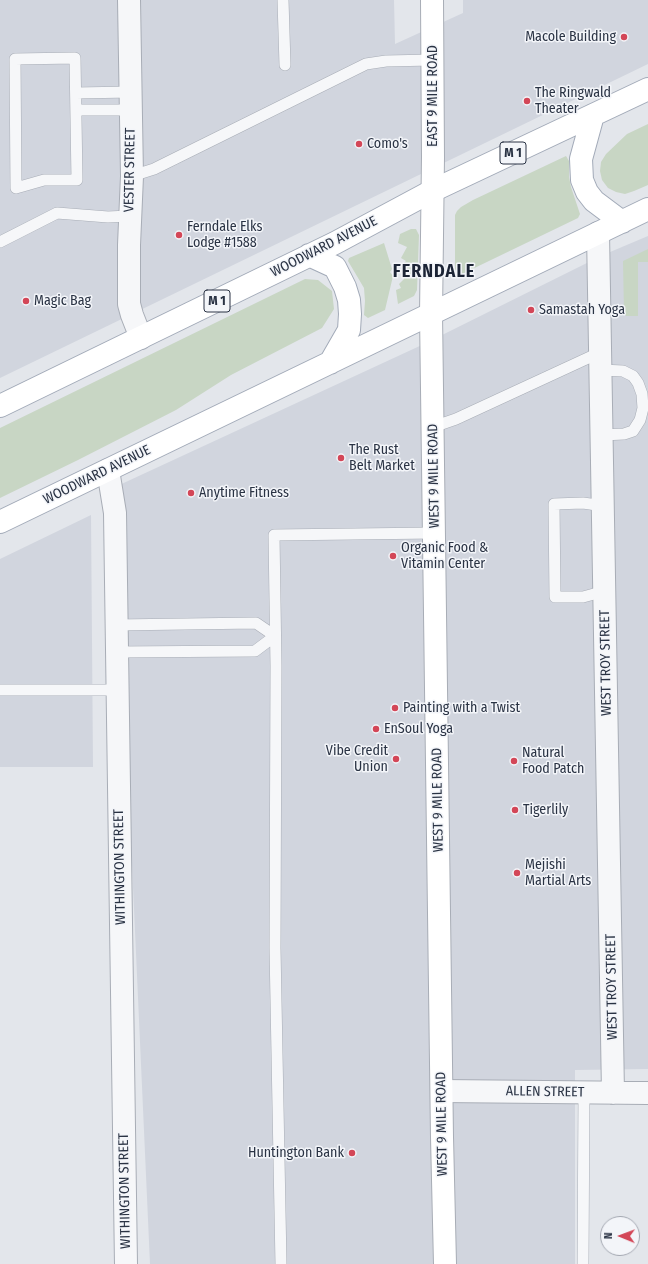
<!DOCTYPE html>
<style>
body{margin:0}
#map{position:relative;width:648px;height:1264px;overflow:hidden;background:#e3e6eb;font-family:"Fira Sans Condensed",sans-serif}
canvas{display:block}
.north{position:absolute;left:600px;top:1216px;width:40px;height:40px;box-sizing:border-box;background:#f3f5f9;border:1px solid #a3a7b1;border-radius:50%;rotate:271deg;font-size:11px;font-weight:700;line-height:16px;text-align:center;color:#2a3344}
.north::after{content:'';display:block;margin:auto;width:14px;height:18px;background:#d34657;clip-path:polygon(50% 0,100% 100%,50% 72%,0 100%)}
</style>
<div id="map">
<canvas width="648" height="1264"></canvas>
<div class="north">N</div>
</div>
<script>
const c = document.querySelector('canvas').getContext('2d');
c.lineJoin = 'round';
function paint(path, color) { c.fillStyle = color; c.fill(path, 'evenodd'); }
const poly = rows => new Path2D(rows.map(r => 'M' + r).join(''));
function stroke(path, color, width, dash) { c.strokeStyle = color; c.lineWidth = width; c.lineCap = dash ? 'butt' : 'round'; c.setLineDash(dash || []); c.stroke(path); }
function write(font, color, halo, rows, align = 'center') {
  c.font = font + ' "Fira Sans Condensed",sans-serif'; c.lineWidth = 3; c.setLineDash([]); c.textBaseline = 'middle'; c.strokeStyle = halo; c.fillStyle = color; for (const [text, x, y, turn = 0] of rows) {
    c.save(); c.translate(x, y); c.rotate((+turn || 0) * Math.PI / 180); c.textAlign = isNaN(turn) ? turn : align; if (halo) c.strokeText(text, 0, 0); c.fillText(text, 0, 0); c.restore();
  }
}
const built = poly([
 [0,0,394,0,395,44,463,13,463,0,648,0,648,64,0,378],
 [648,236,648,1069,575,1070,575,1264,150,1264,115,487,424,344,603,255],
 [91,515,93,767,0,767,0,559]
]);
const green = poly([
 [648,124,648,185,634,191,625,194,616,192,608,188,602,180,600,171,601,162,606,154,627,134],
 [566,156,569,161,569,177,571,187,580,214,578,218,462,274,457,273,455,269,455,215,457,211,461,207,473,200],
 [411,229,416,229,419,235,417,290,414,296,398,304,396,290,401,288,399,284,404,279,403,269,405,267,403,264,406,261,401,258,407,247,398,243,400,234],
 [384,243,392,269,390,272,393,276,385,310,368,318,364,315,365,301,364,288,348,261,349,258],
 [648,249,648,262,638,262,638,316,626,316,624,313,623,261],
 [305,279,318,280,332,291,334,309,322,328,231,375,176,410,78,460,0,498,0,428]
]);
const service = poly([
 [283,0,285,65],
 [75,58,77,180,44,180,16,188,15,59,75,58],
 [76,93,131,92],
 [76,110,131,110],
 [132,176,154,169,366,64,386,61,432,60],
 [0,242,57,213,108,217,129,216],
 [601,370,623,371,633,376,638,383,642,394,643,408,640,420,633,431,624,434,602,435],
 [433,427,456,419,601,352],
 [604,506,583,503,554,504,555,597,583,597,605,591],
 [116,625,256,623,275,636,255,651,117,652],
 [0,690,117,690],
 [281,1264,275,948,276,666,274,535,434,533],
 [583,1264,584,1092]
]);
const minor = poly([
 [129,0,132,176,129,245,129,304,132,315,141,338],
 [598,233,613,1093],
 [108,470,115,513,126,1264],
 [442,1091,648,1093]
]);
const secondary = poly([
 [432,0,433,157,431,314,442,1137,445,1264]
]);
const primary = poly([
 [593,115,581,159,582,180,587,192,594,201,622,222],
 [309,255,335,267,345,287,349,300,350,314,349,330,330,363],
 [0,406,335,243,432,191,648,89],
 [0,522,648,209]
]);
const markers = [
 [624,37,4,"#d34657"],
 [527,101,4,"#d34657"],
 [359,144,4,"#d34657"],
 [179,235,4,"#d34657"],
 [26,301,4,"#d34657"],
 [531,310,4,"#d34657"],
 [341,458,4,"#d34657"],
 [191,493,4,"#d34657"],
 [393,556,4,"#d34657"],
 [395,708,4,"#d34657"],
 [376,729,4,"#d34657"],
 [396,759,4,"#d34657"],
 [514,761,4,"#d34657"],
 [515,810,4,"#d34657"],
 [517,873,4,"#d34657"],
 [352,1153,4,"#d34657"]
];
const shields = [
 [513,153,26],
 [217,301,26]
];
const shieldNames = [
 ["M 1",513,153],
 ["M 1",217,301]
];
const poiNames = [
 ["Macole Building",616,37,"right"],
 ["The Ringwald",535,93],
 ["Theater",535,109],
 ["Como's",367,144],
 ["Ferndale Elks",187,227],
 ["Lodge #1588",187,243],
 ["Magic Bag",34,301],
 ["Samastah Yoga",539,310],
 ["The Rust",349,450],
 ["Belt Market",349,466],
 ["Anytime Fitness",199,493],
 ["Organic Food &",401,548],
 ["Vitamin Center",401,564],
 ["Painting with a Twist",403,708],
 ["EnSoul Yoga",384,729],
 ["Vibe Credit",388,751,"right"],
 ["Union",388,767,"right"],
 ["Natural",522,753],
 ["Food Patch",522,769],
 ["Tigerlily",523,810],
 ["Mejishi",525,865],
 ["Martial Arts",525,881],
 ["Huntington Bank",344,1153,"right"]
];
const streetNames = [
 ["EAST 9 MILE ROAD",433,96,-90],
 ["VESTER STREET",130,170,-89],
 ["WOODWARD AVENUE",324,247,-27],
 ["WOODWARD AVENUE",97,475,-26],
 ["WEST 9 MILE ROAD",434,476,-91],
 ["WEST TROY STREET",606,663,-91],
 ["WEST 9 MILE ROAD",438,800,-91],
 ["WITHINGTON STREET",120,867,-91],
 ["WEST TROY STREET",612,987,-91],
 ["ALLEN STREET",545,1092,1],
 ["WEST 9 MILE ROAD",442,1124,-91],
 ["WITHINGTON STREET",125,1191,-91]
];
const districtNames = [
 ["FERNDALE",434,272]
];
paint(built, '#d1d5de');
paint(green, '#c8d6c4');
stroke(service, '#a8adb6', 12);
stroke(minor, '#a8adb6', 24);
stroke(secondary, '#a8adb6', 24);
stroke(primary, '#a2aab8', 24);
stroke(service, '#f6f7f9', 11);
stroke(minor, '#f6f7f9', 22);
stroke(secondary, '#fff', 22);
stroke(primary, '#fff', 22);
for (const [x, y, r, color] of markers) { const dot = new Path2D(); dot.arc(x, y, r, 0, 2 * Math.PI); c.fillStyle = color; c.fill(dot); stroke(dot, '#f3f5f9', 1.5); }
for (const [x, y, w] of shields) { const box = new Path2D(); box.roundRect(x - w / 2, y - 11, w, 22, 3); c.fillStyle = '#f3f5f9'; c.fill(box); stroke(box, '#2a3344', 1); }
write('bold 13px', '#2a3344', null, shieldNames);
write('14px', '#2a3344', '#f3f5f9', poiNames, 'left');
write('14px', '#2a3344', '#f3f5f9', streetNames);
c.letterSpacing = '1px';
write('bold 18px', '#1c2435', '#f3f5f9', districtNames);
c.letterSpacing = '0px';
</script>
